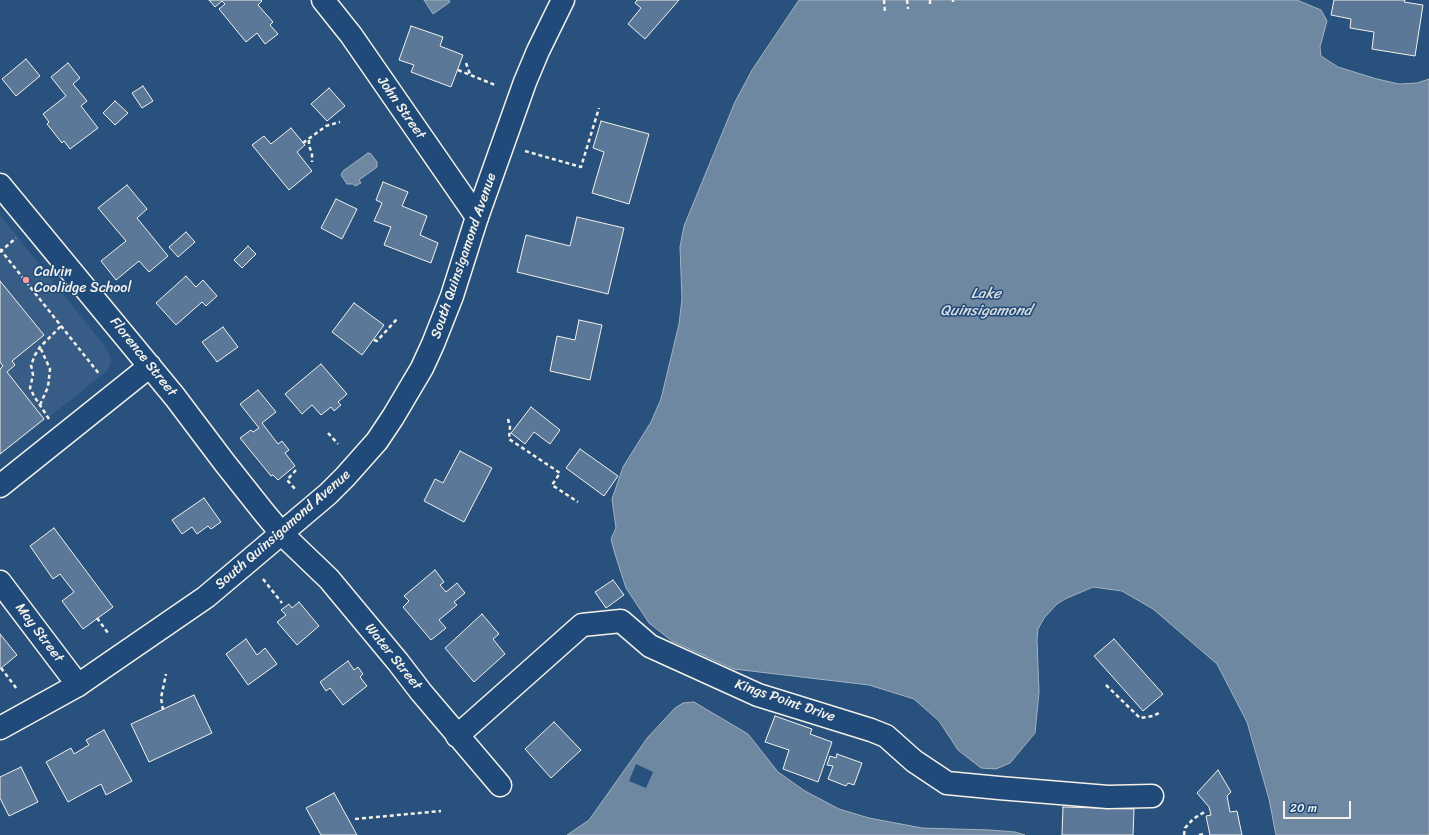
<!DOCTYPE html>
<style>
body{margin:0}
#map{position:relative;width:1429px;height:835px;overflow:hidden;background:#28517e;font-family:Sriracha,sans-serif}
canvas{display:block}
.scale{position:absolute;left:1283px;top:801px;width:68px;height:18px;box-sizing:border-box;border:2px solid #f4f1e8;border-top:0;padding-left:5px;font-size:12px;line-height:14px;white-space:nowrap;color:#f4f1e8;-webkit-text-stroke:3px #1f4a7a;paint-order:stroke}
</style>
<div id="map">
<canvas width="1429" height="835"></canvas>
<div class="scale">20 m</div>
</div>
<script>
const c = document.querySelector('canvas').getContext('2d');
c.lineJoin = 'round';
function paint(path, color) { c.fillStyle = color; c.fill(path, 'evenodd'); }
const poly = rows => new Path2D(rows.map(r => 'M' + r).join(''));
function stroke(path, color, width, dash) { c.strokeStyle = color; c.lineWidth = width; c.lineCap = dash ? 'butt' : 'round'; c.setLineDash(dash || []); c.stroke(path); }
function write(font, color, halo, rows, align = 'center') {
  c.font = font + ' Sriracha,sans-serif'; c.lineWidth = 3; c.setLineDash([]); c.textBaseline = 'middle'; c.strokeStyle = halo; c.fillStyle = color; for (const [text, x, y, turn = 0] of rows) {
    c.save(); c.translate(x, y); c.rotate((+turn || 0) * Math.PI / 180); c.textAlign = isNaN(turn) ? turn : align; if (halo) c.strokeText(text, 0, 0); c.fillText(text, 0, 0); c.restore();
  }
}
const built = poly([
 [0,215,104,345,110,355,111,363,107,371,0,456]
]);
const water = poly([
 [424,0,449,0,450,2,433,14,424,0],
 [799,0,1297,0,1321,10,1327,21,1320,47,1321,56,1338,67,1377,79,1399,84,1417,83,1429,79,1429,835,1276,835,1269,799,1247,722,1217,664,1153,609,1122,591,1093,587,1065,599,1057,604,1044,618,1038,629,1037,640,1039,692,1035,733,1010,763,996,769,981,768,958,750,939,721,914,699,869,685,734,669,672,641,649,623,626,588,615,554,611,539,616,528,612,499,623,467,651,422,661,399,679,324,682,299,680,247,684,226,735,102,752,70,799,0],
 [368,153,371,154,377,162,377,167,359,180,361,183,355,186,353,184,347,184,341,175,343,171,368,153],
 [694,702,748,734,778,772,805,791,839,809,869,818,922,828,990,830,1015,832,1025,835,567,835,589,820,648,737,675,708,683,703,694,702]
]);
const pier = poly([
 [636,764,653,772,646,788,629,781]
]);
const building = poly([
 [209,0,261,0,262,1,258,5,273,22,270,25,278,34,265,44,257,33,246,42,219,9,225,4,222,1,215,7,209,0],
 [637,0,679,0,645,39,628,24,641,8,635,3,637,0],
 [1334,0,1405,0,1404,2,1423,5,1415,56,1372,49,1374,32,1350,28,1351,19,1331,15,1334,0],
 [411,26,443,37,440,46,463,55,451,87,411,72,414,65,399,60,411,26],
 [26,59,40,76,16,96,2,79,26,59],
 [68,63,80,78,73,84,87,101,81,106,98,128,70,149,64,141,62,143,47,124,49,122,43,114,66,96,51,77,68,63],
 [143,86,153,101,142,108,132,93,143,86],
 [329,88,345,106,327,121,311,104,329,88],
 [115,101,128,113,115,125,103,113,115,101],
 [601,121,649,134,629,204,592,193,604,152,593,148,601,121],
 [291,128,305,145,297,152,312,171,289,190,252,145,264,136,271,144,291,128],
 [383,182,408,192,402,206,427,216,420,235,438,243,431,263,384,245,391,227,374,221,382,203,376,200,383,182],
 [127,185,147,209,137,218,168,256,149,272,139,261,116,280,101,261,126,241,98,208,127,185],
 [336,199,357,209,342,239,321,228,336,199],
 [577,217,624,228,608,294,517,272,526,235,570,246,577,217],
 [186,232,195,242,178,257,169,247,186,232],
 [248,246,256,254,242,268,234,260,248,246],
 [186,276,196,287,203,280,217,296,206,306,202,302,176,325,156,303,186,276],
 [0,281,44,335,12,361,15,365,7,372,44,419,0,454,0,369,3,366,0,362,0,281],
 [354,303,384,325,362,355,332,332,354,303],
 [579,320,602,325,590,380,550,371,557,336,575,340,579,320],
 [223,327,238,347,217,362,202,342,223,327],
 [321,364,347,394,338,402,341,405,334,411,331,407,321,415,312,405,302,414,285,394,321,364],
 [258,390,276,412,262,423,278,444,282,441,289,450,285,453,295,466,278,480,273,475,271,476,240,438,251,430,253,432,259,428,240,404,258,390],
 [531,407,560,430,550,444,534,432,525,444,511,433,531,407],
 [580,449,618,476,604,496,566,468,580,449],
 [460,451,492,468,464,522,424,501,435,479,443,483,460,451],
 [204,498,221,522,211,529,208,526,197,534,192,527,182,534,172,520,204,498],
 [54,528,113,607,83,629,62,601,74,592,60,574,53,579,30,546,54,528],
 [435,570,444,582,440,585,446,592,457,583,465,593,454,602,457,605,439,620,446,628,431,640,403,607,409,601,404,596,435,570],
 [613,580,624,595,606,608,595,592,613,580],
 [299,602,319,626,297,645,277,622,286,615,281,610,289,604,292,608,299,602],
 [482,614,499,634,493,639,505,654,474,682,445,648,482,614],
 [0,634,17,655,0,669,0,634],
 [246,639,257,655,265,648,277,664,248,685,226,654,246,639],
 [1114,639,1163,694,1143,711,1094,656,1114,639],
 [348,661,354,670,358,667,363,674,360,677,367,686,343,705,330,688,326,691,320,682,348,661],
 [194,695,212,733,149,762,131,724,194,695],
 [775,716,812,729,810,734,832,742,818,782,783,769,789,750,765,742,775,716],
 [554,722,581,750,551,778,525,749,554,722],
 [104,730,132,781,106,795,101,784,68,802,46,762,71,748,74,754,89,745,86,740,104,730],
 [837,754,862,763,854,785,848,783,846,786,828,779,833,766,827,765,830,756,836,758,837,754],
 [21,767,38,802,9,816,0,798,0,777,21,767],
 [1218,770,1231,792,1227,796,1230,812,1237,811,1242,835,1210,835,1206,816,1211,815,1209,807,1197,793,1218,770],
 [334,793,357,835,321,835,306,808,334,793],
 [1063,807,1134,809,1133,835,1062,835,1063,807]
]);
const path = poly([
 [884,0,885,12],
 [907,0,908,9],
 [930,0,930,5],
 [953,0,953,2],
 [466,63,470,74],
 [458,70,495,85],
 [309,140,309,146,312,153,312,162],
 [303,143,326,126,340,122],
 [525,151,581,167,599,108],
 [0,249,100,375],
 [0,252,16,238],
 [374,340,377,341,397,319],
 [40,405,48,387,50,369,40,347],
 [49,419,34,396,30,388,33,375,31,365,35,355,40,347,61,326],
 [508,419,510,427,509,439,560,473,552,485,578,502],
 [328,433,338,444],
 [296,470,287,480,296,490],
 [263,579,282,603],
 [97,618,108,633],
 [1,668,17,689],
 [1106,685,1140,718,1153,716,1161,712],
 [163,710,161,698,166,674],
 [355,819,441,811],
 [1184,835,1185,828,1193,819,1206,811],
 [1199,835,1205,834]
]);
const minor = poly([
 [323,0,351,35,477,217],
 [0,185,175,397,224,462,262,510,281,533,329,579,398,662,421,692,500,785],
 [0,486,150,366],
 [0,582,78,685],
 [457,736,582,625,621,621,650,646,758,695,871,730,886,736,914,761,947,783,999,788,1108,797,1152,796]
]);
const major = poly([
 [0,728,78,685,206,597,328,494,345,477,377,441,393,417,422,368,433,344,452,296,477,217,525,82,538,51,563,0]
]);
const markers = [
 [26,280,4,"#ff9aa2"]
];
const streetNames = [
 ["John Street",401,108,55],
 ["South Quinsigamond Avenue",464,256,-71],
 ["Florence Street",143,357,51],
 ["South Quinsigamond Avenue",283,530,-41],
 ["May Street",39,633,53],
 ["Water Street",393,657,51],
 ["Kings Point Drive",785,701,19]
];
const poiNames = [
 ["Calvin",34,272],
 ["Coolidge School",34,288]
];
const waterNames = [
 ["Lake",986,294],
 ["Quinsigamond",986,311]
];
paint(built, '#375d86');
paint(water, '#6e88a2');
stroke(water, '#a4b2be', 1);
paint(pier, '#28517e');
paint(building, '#5b7899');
stroke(building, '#f4f1e8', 1);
stroke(minor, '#f4f1e8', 25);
stroke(major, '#f4f1e8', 25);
stroke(path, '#f4f1e8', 2.5, [4, 3]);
stroke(minor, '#1f4a7a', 22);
stroke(major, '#1f4a7a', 22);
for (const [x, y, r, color] of markers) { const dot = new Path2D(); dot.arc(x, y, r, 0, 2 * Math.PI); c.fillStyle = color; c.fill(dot); stroke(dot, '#1f4a7a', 1.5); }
write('14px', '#f4f1e8', '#1f4a7a', streetNames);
write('14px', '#f4f1e8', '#1f4a7a', poiNames, 'left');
write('italic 15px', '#d9dcda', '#1f4a7a', waterNames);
</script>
